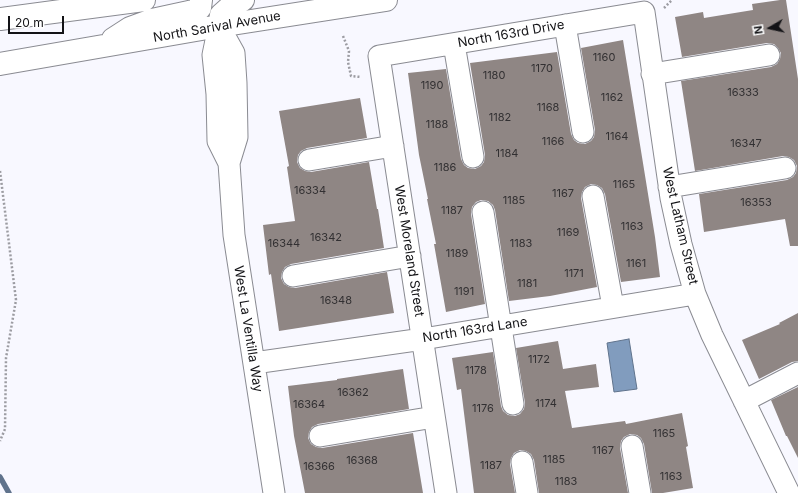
<!DOCTYPE html>
<style>
body{margin:0}
#map{position:relative;width:798px;height:493px;overflow:hidden;background:#f8f8ff;font-family:Inter,sans-serif}
canvas{display:block}
.north{position:absolute;left:750px;top:8px;width:40px;height:40px;-webkit-text-stroke:3px #fff;paint-order:stroke;rotate:261deg;font-size:11px;font-weight:700;line-height:16px;text-align:center;color:#131316}
.north::after{content:'';display:block;margin:auto;width:14px;height:18px;background:#131316;clip-path:polygon(50% 0,100% 100%,50% 72%,0 100%)}
.scale{position:absolute;left:8px;top:16px;width:56px;height:18px;box-sizing:border-box;border:2px solid #131316;border-top:0;padding-left:5px;font-size:12px;line-height:14px;white-space:nowrap;color:#131316;-webkit-text-stroke:3px #fff;paint-order:stroke}
</style>
<div id="map">
<canvas width="798" height="493"></canvas>
<div class="north">N</div>
<div class="scale">20 m</div>
</div>
<script>
const c = document.querySelector('canvas').getContext('2d');
c.lineJoin = 'round';
function paint(path, color) { c.fillStyle = color; c.fill(path, 'evenodd'); }
const poly = rows => new Path2D(rows.map(r => 'M' + r).join(''));
function stroke(path, color, width, dash) { c.strokeStyle = color; c.lineWidth = width; c.lineCap = dash ? 'butt' : 'round'; c.setLineDash(dash || []); c.stroke(path); }
function write(font, color, halo, rows, align = 'center') {
  c.font = font + ' Inter,sans-serif'; c.lineWidth = 3; c.setLineDash([]); c.textBaseline = 'middle'; c.strokeStyle = halo; c.fillStyle = color; for (const [text, x, y, turn = 0] of rows) {
    c.save(); c.translate(x, y); c.rotate((+turn || 0) * Math.PI / 180); c.textAlign = isNaN(turn) ? turn : align; if (halo) c.strokeText(text, 0, 0); c.fillText(text, 0, 0); c.restore();
  }
}
const water = poly([
 [629,339,637,389,614,392,607,343,629,339]
]);
const stream = poly([
 [0,477,9,493]
]);
const building = poly([
 [780,0,786,0,798,79,798,246,790,246,785,219,704,232,699,194,787,180,793,177,796,173,797,166,794,160,789,157,783,156,695,171,681,81,771,67,777,64,780,59,781,53,778,48,774,44,767,43,682,57,675,17,703,12,704,18,753,10,752,4],
 [623,40,655,237,660,277,621,282,605,194,602,188,597,185,591,184,585,187,582,192,581,198,597,287,550,296,509,301,495,210,493,205,488,201,481,200,476,202,472,207,471,214,485,304,446,312,434,244,436,244,427,199,428,199,419,155,408,73,446,69,461,159,464,165,468,168,475,169,481,166,484,162,485,155,470,63,557,52,571,134,574,140,578,143,585,144,591,141,594,137,595,130,581,48],
 [360,98,367,138,307,148,301,151,298,155,297,162,300,168,305,171,311,172,369,162,377,209,378,209,384,248,291,264,285,267,282,272,281,278,284,284,289,287,295,288,387,272,394,313,279,331,271,274,269,275,263,225,295,221,287,167,289,166,279,111],
 [798,313,798,361,792,362,759,379,742,340,780,324,779,323],
 [558,341,563,369,596,364,599,387,565,391,572,428,625,421,626,424,682,413,688,446,686,447,693,488,663,493,652,493,644,444,641,438,637,435,630,434,624,437,621,441,620,448,628,493,539,493,534,460,531,454,526,451,520,450,514,453,511,458,510,464,515,493,474,493,461,389,457,390,452,358,493,352,501,406,503,411,508,415,515,416,520,414,524,409,525,403,516,348],
 [403,369,409,409,318,424,312,427,309,432,308,438,311,444,316,447,322,448,413,433,423,493,305,493,294,436,288,386,337,380,337,379],
 [798,387,798,458,787,436,786,436,771,400]
]);
const path = poly([
 [664,8,672,0],
 [343,36,349,51,348,62,351,76,361,77],
 [0,171,16,300,6,358,5,429,0,441]
]);
const minor = poly([
 [565,25,583,132],
 [219,26,213,55,217,94,218,141,229,163,234,235,274,493],
 [219,26,234,53,236,83,237,137,229,163],
 [454,44,473,157],
 [652,74,769,55],
 [309,160,393,146],
 [669,187,785,168],
 [593,196,613,307],
 [483,212,513,404],
 [293,276,410,256],
 [254,363,423,339,695,294],
 [744,401,798,373],
 [320,436,434,417],
 [632,446,640,493],
 [522,462,527,493],
 [446,493,379,56,644,12,671,198,681,244,695,294,712,335,789,493]
]);
const major = poly([
 [0,19,144,0],
 [219,26,221,15,232,5,243,0],
 [113,39,130,28,152,20,198,10,200,8,201,0],
 [0,64,219,26,386,0]
]);
const numberNames = [
 ["1160",604,58],
 ["1170",542,69],
 ["1180",494,76],
 ["1190",432,86],
 ["16333",743,93],
 ["1162",612,98],
 ["1168",548,108],
 ["1182",500,118],
 ["1188",437,125],
 ["1164",617,137],
 ["1166",553,142],
 ["16347",746,144],
 ["1184",507,154],
 ["1186",445,168],
 ["1165",624,185],
 ["16334",310,191],
 ["1167",563,194],
 ["1185",514,201],
 ["16353",756,203],
 ["1187",452,211],
 ["1163",632,227],
 ["1169",568,233],
 ["16342",326,238],
 ["16344",284,244],
 ["1183",521,244],
 ["1189",457,254],
 ["1161",636,264],
 ["1171",574,274],
 ["1181",527,284],
 ["1191",464,292],
 ["16348",336,301],
 ["1172",539,360],
 ["1178",476,371],
 ["16362",353,393],
 ["1174",546,404],
 ["16364",309,405],
 ["1176",483,409],
 ["1165",664,434],
 ["1167",603,451],
 ["1185",554,460],
 ["16368",362,461],
 ["1187",491,466],
 ["16366",319,467],
 ["1163",671,477],
 ["1183",566,482]
];
const streetNames = [
 ["North Sarival Avenue",217,27,-10],
 ["North 163rd Drive",511,34,-10],
 ["West Latham Street",680,226,77],
 ["West Moreland Street",409,251,81],
 ["West La Ventilla Way",248,329,81],
 ["North 163rd Lane",475,330,-9]
];
paint(water, '#819cbe');
stroke(water, '#60738c', 1);
stroke(stream, '#60738c', 5.5);
paint(building, '#8f8684');
stroke(minor, '#8a8b92', 23);
stroke(major, '#8a8b92', 24);
stroke(path, '#9c9ca2', 2.5, [2, 2]);
stroke(minor, '#fff', 21);
stroke(major, '#fff', 22);
write('11px', '#323032', null, numberNames);
write('13px', '#131316', '#fff', streetNames);
</script>
